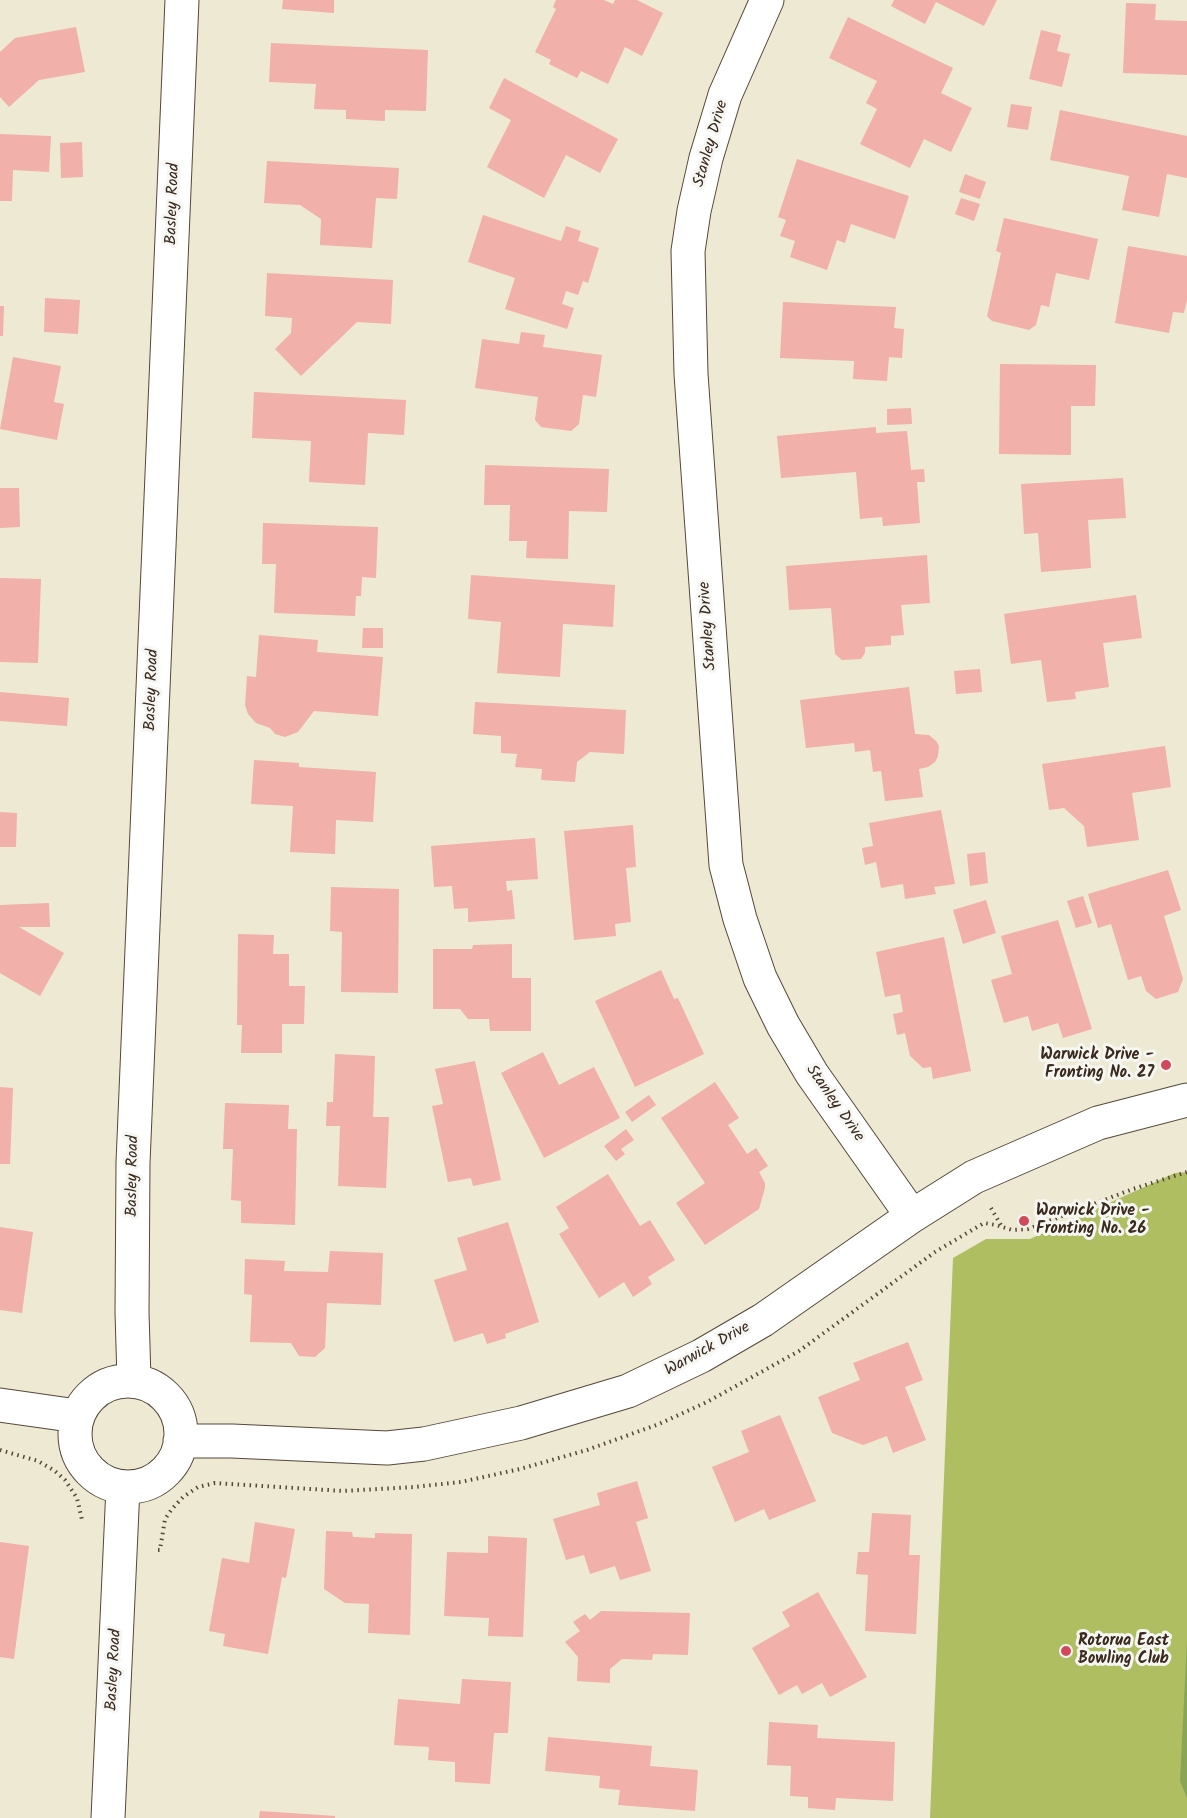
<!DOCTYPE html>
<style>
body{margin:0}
canvas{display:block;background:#ede9d2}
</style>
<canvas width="1187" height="1818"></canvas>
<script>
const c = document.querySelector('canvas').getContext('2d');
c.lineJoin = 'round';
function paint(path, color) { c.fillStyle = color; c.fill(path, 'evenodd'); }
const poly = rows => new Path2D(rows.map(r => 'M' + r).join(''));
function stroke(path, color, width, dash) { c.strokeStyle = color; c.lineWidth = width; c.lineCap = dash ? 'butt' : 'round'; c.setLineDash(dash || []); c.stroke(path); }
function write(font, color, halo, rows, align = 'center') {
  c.font = font + ' Kalam,sans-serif'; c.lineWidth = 6; c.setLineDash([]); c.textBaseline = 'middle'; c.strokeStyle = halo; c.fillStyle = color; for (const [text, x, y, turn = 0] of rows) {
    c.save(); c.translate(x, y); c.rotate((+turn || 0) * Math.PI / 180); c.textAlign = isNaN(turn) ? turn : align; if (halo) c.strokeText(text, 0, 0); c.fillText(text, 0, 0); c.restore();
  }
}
const green = poly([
 [1187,1172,1187,1818,930,1818,953,1258,986,1239,1030,1239,1175,1173]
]);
const forest = poly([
 [1187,1640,1187,1798,1180,1781]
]);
const building = poly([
 [283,0,334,0,334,13,282,9],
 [556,0,604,0,613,4,615,0,637,0,663,13,642,56,625,47,608,84,581,71,577,78,549,64,551,60,535,52,556,9,553,7],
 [894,0,997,0,984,26,936,2,925,24,891,6],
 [1126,3,1156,4,1155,20,1187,21,1187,75,1123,73],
 [848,17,953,68,941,93,972,108,951,152,924,139,910,168,860,144,877,109,866,103,877,81,829,58],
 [76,27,85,72,39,80,9,107,0,97,0,52,15,38],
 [1041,30,1061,35,1057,51,1070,54,1062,87,1029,79],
 [271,43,428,50,426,111,385,110,385,121,346,119,346,110,314,109,316,84,269,82],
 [504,78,618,139,600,173,566,155,544,198,487,167,511,120,489,108],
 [1011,104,1032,107,1028,130,1007,127],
 [1060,110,1187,136,1187,178,1167,174,1159,217,1122,210,1129,176,1050,160],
 [0,134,51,136,49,172,13,170,12,201,0,201],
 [82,142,83,177,61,178,60,143],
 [797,159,909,196,895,239,851,224,845,243,837,240,827,270,790,257,795,241,780,236,786,220,778,217],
 [267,161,399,168,397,199,376,198,372,248,320,245,321,219,300,205,264,203],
 [965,174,986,182,980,199,959,192],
 [961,198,980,204,974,221,955,214],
 [483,215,561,241,566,226,581,231,578,241,599,248,588,283,583,281,578,295,566,291,562,304,574,308,567,329,505,309,515,278,468,262],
 [1004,218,1098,239,1089,280,1056,273,1049,307,1041,305,1036,325,1029,330,992,321,987,316,1001,253,996,251],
 [1128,246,1187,256,1187,300,1184,313,1173,312,1169,333,1115,323],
 [267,273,393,280,391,324,357,322,301,376,275,349,291,333,292,318,265,316],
 [45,298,80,300,78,334,44,332],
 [783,302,896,307,894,328,904,329,902,358,889,357,887,381,853,379,854,361,780,358],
 [0,306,4,306,3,336,0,336],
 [521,332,545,335,543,347,602,355,596,397,583,395,579,424,571,431,541,427,535,420,538,397,475,388,482,339,519,344],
 [13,357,61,366,54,402,64,404,57,440,0,429],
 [1000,364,1096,365,1095,406,1071,406,1071,455,999,454],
 [254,392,406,400,404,435,368,433,365,485,309,482,311,441,252,438],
 [911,408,912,424,887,425,887,409],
 [876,427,876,433,907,431,911,470,924,469,925,482,917,482,920,523,883,526,882,517,860,519,856,472,781,478,777,436],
 [485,465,609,469,607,512,569,511,568,559,526,558,527,541,509,541,510,505,484,505],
 [1123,478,1126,518,1088,520,1091,568,1041,572,1038,533,1024,534,1021,484],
 [0,488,19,488,20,527,0,528],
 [263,523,378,527,376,578,362,577,361,596,356,596,355,616,274,613,276,564,262,564],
 [927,555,930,603,901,605,904,635,891,636,891,645,865,647,865,653,861,659,842,660,835,654,831,608,789,610,786,566],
 [471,575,615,585,613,627,563,624,560,677,497,673,501,622,468,619],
 [0,578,41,579,38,663,0,662],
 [1136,595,1142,638,1103,643,1109,687,1075,692,1076,699,1047,702,1041,660,1011,664,1004,614],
 [363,628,383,628,383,648,362,648],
 [259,635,318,640,317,652,383,657,378,716,314,711,298,732,285,737,275,734,270,728,256,723,248,714,245,705,247,676,256,677],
 [980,669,982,692,956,694,954,671],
 [909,687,915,734,929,735,936,741,939,746,938,756,935,762,928,767,919,769,923,797,885,801,881,771,873,772,870,750,855,752,854,743,806,748,800,700],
 [0,692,69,698,67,726,0,721],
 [475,702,626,710,624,754,590,752,577,762,575,782,541,780,542,769,515,767,517,754,501,753,501,736,473,734],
 [1165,746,1171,787,1132,793,1139,840,1087,847,1084,826,1064,808,1049,810,1042,764],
 [254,760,299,763,299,767,376,772,373,822,336,820,335,854,290,852,293,806,251,804],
 [941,810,955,884,934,887,936,894,905,899,903,884,881,888,876,862,865,865,862,848,873,846,869,823],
 [0,812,17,813,16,847,0,847],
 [633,825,636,867,626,868,631,922,615,924,616,936,574,940,564,831],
 [535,838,538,879,506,881,507,891,512,890,515,919,468,922,468,908,454,909,452,886,434,887,431,846],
 [985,852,988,883,970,886,967,854],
 [1168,870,1181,910,1164,916,1183,979,1178,992,1156,999,1146,991,1141,976,1128,980,1111,924,1098,928,1088,894],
 [331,887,399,889,398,993,341,992,342,932,330,931],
 [1083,896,1092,923,1076,928,1067,901],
 [986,900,996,933,963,944,953,910],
 [49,903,50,927,19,927,64,953,40,996,0,973,0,905],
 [1058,920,1092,1029,1063,1038,1058,1023,1032,1031,1028,1016,1004,1023,991,980,1012,974,1001,936],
 [238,934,274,935,273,954,289,954,289,986,305,986,304,1024,282,1024,282,1053,241,1053,242,1025,237,1025],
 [944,937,971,1071,933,1079,931,1067,923,1068,910,1056,905,1033,897,1035,893,1014,903,1012,900,994,885,997,876,952],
 [512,944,512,978,531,978,531,1031,490,1031,489,1019,468,1019,460,1009,433,1009,433,949,472,949,473,945],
 [661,970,674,999,678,998,704,1054,635,1087,595,1001],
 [543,1052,559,1085,594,1067,620,1118,544,1158,501,1073],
 [335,1054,375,1056,373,1117,389,1117,386,1188,338,1186,340,1126,326,1126,327,1102,333,1102],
 [475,1061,501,1180,473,1186,471,1178,448,1182,432,1106,443,1104,435,1069],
 [715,1082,739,1118,728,1125,747,1154,756,1148,768,1166,759,1172,765,1183,765,1188,759,1209,705,1245,676,1203,705,1183,661,1118],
 [0,1087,13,1088,10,1164,0,1164],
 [649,1095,656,1105,632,1122,625,1112],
 [225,1103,289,1105,288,1129,297,1129,295,1225,241,1223,241,1201,231,1200,233,1149,223,1149],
 [626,1129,634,1140,621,1149,625,1154,616,1161,604,1146],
 [608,1174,640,1226,650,1220,675,1260,648,1277,652,1284,633,1297,624,1282,599,1298,559,1234,569,1228,556,1207],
 [508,1222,539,1322,505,1334,506,1338,487,1344,483,1333,454,1342,434,1280,467,1270,457,1238],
 [0,1227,33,1232,22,1313,0,1310],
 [330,1251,383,1253,381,1305,327,1303,325,1348,315,1357,299,1356,291,1343,250,1342,252,1295,244,1294,245,1259,285,1261,284,1271,328,1272],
 [908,1342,923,1380,905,1387,926,1440,893,1453,887,1436,863,1445,832,1433,818,1397,860,1380,853,1363],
 [780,1415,816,1501,769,1520,764,1509,735,1522,712,1467,749,1452,741,1431],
 [637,1481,648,1518,636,1522,651,1571,620,1580,615,1566,590,1574,584,1555,566,1560,553,1519,600,1505,597,1493],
 [872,1513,911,1515,909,1555,920,1555,916,1634,865,1631,868,1575,856,1574,858,1552,869,1552],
 [255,1522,295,1529,286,1578,282,1577,268,1654,223,1646,225,1634,209,1631,222,1558,249,1563],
 [326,1531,352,1532,353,1537,375,1538,375,1533,412,1534,410,1635,368,1633,369,1604,345,1603,324,1589],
 [488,1536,527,1538,523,1637,488,1636,489,1618,444,1616,447,1552,488,1553],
 [0,1542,29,1546,14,1659,0,1657],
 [818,1592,867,1677,830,1697,822,1683,802,1694,797,1685,779,1695,752,1648,790,1626,782,1612],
 [601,1611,690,1613,688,1655,653,1654,652,1660,622,1659,610,1669,610,1683,577,1681,578,1657,565,1642,580,1631,573,1622,585,1614,590,1620],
 [462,1679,511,1682,508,1733,494,1733,490,1784,455,1782,455,1762,428,1760,429,1747,394,1745,398,1699,460,1704],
 [769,1722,818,1725,817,1738,895,1742,893,1801,836,1798,835,1810,808,1808,808,1797,790,1796,791,1766,767,1765],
 [548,1737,652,1746,650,1766,698,1770,695,1811,618,1805,620,1790,599,1788,600,1776,545,1771],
 [260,1811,335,1816,335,1818,259,1818]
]);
const path = poly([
 [991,1208,1002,1227],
 [0,1450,38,1461,55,1471,65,1480,77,1498,82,1520],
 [158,1550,160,1550,165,1519,172,1509,183,1497,198,1487,215,1483,343,1491,414,1487,461,1482,520,1469,587,1450,659,1424,707,1402,799,1351,935,1252,984,1223,996,1225,1012,1230,1028,1229,1133,1189,1187,1172]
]);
const street = poly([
 [767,0,725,95,706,158,694,211,688,251,691,374,726,865,740,919,760,978,783,1025,812,1074,912,1216],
 [134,1380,132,1312,133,1163,182,0],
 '75 1434a53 53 0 1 1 106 0a53 53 0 1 1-106 0Z',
 [0,1405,77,1416],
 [180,1441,232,1441,387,1448,424,1444,521,1423,628,1391,701,1356,763,1320,912,1216,974,1177,1098,1123,1187,1100],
 [108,1818,123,1487]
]);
const markers = [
 [1166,1065,6,"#d1495b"],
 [1024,1221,6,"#d1495b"],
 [1066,1651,6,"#d1495b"]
];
const streetNames = [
 ["Stanley Drive",712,144,-74],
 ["Basley Road",174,204,-88],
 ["Stanley Drive",709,626,-94],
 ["Basley Road",153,690,-88],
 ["Stanley Drive",834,1104,55],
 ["Basley Road",134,1176,-89],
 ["Warwick Drive",708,1350,-29],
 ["Basley Road",115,1670,-87]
];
const poiNames = [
 ["Warwick Drive -",1154,1056,"right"],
 ["Fronting No. 27",1154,1074,"right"],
 ["Warwick Drive -",1036,1212],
 ["Fronting No. 26",1036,1230],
 ["Rotorua East",1078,1642],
 ["Bowling Club",1078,1660]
];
paint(green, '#afbe61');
paint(forest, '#8ba557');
paint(building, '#f1b0a9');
stroke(street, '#564739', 35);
stroke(path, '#564739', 4, [1.5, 4.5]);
stroke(street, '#fff', 33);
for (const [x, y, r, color] of markers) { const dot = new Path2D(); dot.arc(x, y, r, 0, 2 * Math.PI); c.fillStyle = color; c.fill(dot); stroke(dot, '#f6f6f2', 2); }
write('16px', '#3b2a1e', '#f6f6f2', streetNames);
write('bold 16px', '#3b2a1e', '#f6f6f2', poiNames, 'left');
</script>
